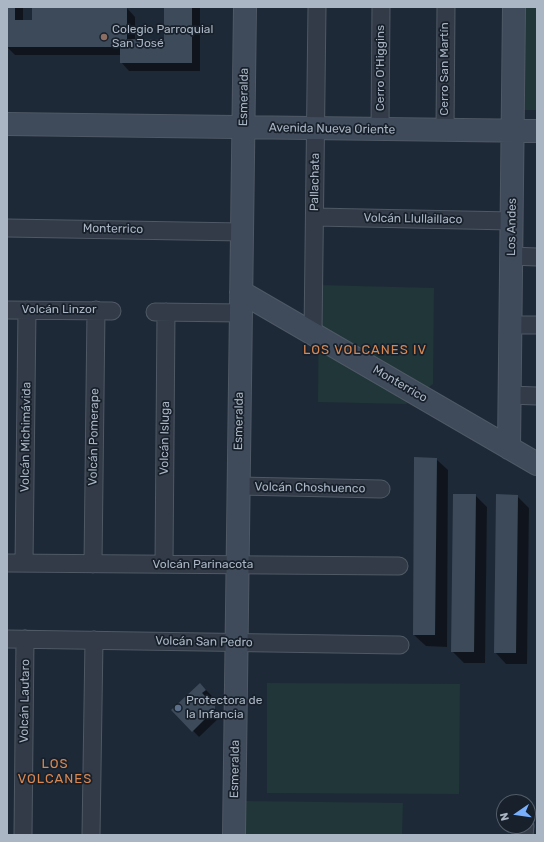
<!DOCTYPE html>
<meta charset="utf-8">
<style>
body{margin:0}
#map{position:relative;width:544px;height:842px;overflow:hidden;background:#1e2937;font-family:Rubik,sans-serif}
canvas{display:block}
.frame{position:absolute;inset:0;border:8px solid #abb6c5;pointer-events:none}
.north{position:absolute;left:496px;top:794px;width:40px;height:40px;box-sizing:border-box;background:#17202b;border:1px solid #525c69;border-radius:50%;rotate:257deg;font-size:11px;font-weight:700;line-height:16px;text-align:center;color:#abb6c5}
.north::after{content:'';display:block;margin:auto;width:14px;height:18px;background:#78b0fd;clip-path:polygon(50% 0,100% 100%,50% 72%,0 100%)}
</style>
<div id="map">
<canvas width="544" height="842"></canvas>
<div class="frame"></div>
<div class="north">N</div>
</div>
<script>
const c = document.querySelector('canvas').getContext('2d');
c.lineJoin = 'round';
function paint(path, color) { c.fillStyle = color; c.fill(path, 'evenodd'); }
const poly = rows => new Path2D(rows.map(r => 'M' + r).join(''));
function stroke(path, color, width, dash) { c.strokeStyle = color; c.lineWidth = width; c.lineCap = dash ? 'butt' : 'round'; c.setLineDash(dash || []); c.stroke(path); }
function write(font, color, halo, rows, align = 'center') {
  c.font = font + ' Rubik,sans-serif'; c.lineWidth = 3.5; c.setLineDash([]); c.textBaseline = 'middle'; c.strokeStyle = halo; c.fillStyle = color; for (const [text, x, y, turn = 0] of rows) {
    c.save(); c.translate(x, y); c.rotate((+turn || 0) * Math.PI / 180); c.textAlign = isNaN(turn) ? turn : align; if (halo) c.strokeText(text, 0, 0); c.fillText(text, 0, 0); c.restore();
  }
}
const green = poly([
 [523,7,537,7,537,110,521,110],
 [319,285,434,288,433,384,406,404,318,402],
 [267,683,460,684,459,794,267,793],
 [245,801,403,803,402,835,244,835]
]);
const shadow = poly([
 [7,7,23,7,23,21,33,21,33,7,127,8,135,17,135,41,165,41,165,7,200,7,200,71,129,71,121,62,121,55,15,55,7,47],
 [436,459,448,470,447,647,426,646,414,635],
 [475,495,487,507,485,663,464,663,452,651],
 [517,496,529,508,527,664,506,664,495,652],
 [200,684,212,696,208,700,221,716,199,737,173,710]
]);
const building = poly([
 [7,7,15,7,15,20,32,20,32,7,127,7,127,39,164,40,164,7,192,7,192,63,120,63,120,47,7,47],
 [414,457,437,458,435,635,413,635],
 [453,494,476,494,474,652,451,652],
 [496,494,518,495,516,653,494,653],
 [200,683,206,690,202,693,215,706,215,709,192,732,171,710]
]);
const street = poly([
 [380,129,381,7],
 [445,130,446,7],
 [315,217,512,221],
 [7,228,242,232],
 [511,256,537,257],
 [7,310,112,311],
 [155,312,241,313],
 [510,325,537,325],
 [313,333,317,7],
 [509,395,537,396],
 [239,486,381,489],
 [7,563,399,566],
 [24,563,27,310],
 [93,564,96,310],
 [164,564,166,312],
 [7,639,400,645],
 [23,835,25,639],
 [91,835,94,640],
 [524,835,525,826]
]);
const secondary = poly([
 [7,124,537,131],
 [241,292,537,464],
 [509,448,514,7],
 [234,835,245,7]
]);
const markers = [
 [104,37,4,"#8d6e63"],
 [178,708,4,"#5c6f8a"]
];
const poiNames = [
 ["Colegio Parroquial",112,30],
 ["San José",112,44],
 ["Protectora de",186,701],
 ["la Infancia",186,715]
];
const streetNames = [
 ["Cerro O'Higgins",381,68,-90],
 ["Cerro San Martín",445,69,-90],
 ["Esmeralda",244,97,-89],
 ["Avenida Nueva Oriente",332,129,1],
 ["Pallachata",315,182,-89],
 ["Volcán Llullaillaco",413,219,1],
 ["Los Andes",512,227,-89],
 ["Monterrico",113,229,1],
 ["Volcán Linzor",59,310],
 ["Monterrico",400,384,30],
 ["Esmeralda",239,421,-89],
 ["Volcán Michimávida",26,437,-89],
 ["Volcán Pomerape",94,437,-89],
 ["Volcán Isluga",165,438,-89],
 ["Volcán Choshuenco",310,488,1],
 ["Volcán Parinacota",203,565],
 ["Volcán San Pedro",204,642,1],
 ["Volcán Lautaro",25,701,-89],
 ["Esmeralda",235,769,-89]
];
const neighbourhoodNames = [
 ["LOS VOLCANES IV",365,350],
 ["LOS",55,764],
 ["VOLCANES",55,779]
];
paint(green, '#203638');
paint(shadow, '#0007');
paint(building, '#3c4a5a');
stroke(street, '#4f5966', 19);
stroke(secondary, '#4f5966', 24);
stroke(street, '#323b47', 17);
stroke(secondary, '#3f4a5a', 22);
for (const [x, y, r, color] of markers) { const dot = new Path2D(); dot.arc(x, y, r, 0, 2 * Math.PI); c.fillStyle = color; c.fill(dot); stroke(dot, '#17202b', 1.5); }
write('12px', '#abb6c5', '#17202b', poiNames, 'left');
write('12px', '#abb6c5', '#17202b', streetNames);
c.letterSpacing = '1px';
write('13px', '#d88853', '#17202b', neighbourhoodNames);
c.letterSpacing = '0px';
</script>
